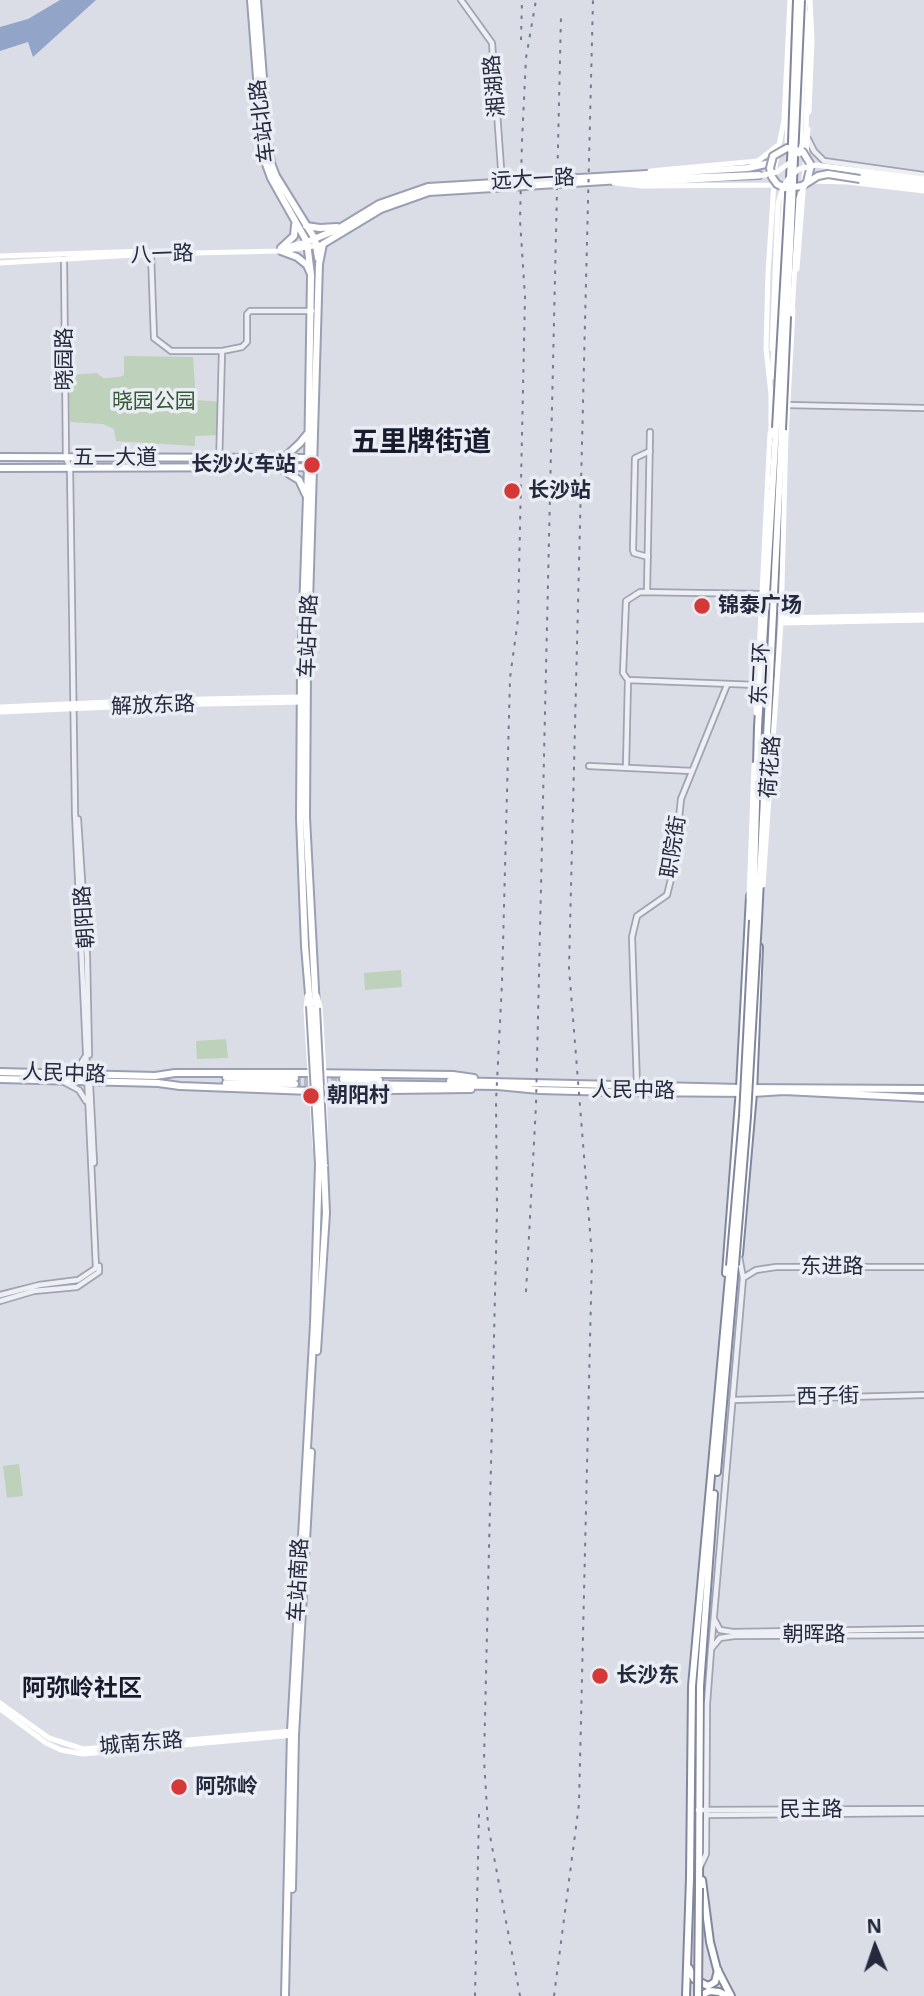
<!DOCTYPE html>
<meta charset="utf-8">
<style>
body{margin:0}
#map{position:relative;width:924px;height:1996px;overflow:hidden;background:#dbdde6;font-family:"Open Sans",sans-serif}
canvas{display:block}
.north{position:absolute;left:840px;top:1912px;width:70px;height:70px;-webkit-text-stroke:5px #eaedf4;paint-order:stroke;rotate:358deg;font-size:19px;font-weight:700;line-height:28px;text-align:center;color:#24293d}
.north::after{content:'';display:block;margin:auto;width:24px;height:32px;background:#24293d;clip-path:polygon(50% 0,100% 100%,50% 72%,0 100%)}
</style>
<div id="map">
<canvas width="924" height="1996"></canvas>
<div class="north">N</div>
</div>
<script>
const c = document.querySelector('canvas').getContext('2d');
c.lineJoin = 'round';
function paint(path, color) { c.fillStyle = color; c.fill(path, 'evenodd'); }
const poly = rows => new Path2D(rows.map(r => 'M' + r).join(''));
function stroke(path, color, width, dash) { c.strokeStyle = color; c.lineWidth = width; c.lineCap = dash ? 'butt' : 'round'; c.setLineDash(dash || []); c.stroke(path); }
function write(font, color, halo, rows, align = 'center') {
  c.font = font + ' "Open Sans","Noto Sans SC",sans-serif'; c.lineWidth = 7; c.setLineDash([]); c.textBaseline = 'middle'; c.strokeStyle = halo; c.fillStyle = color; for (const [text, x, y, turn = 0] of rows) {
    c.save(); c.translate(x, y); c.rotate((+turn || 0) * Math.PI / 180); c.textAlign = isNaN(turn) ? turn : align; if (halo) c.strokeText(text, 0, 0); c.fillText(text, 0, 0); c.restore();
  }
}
const green = poly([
 [124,356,193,357,196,400,222,402,221,435,195,436,195,446,116,441,114,429,103,424,70,422,69,375,97,373,103,378,120,377,124,375],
 [401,970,402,987,365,990,364,973],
 [226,1039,228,1058,197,1059,196,1041],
 [19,1464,23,1496,7,1498,3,1466]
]);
const water = poly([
 [60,0,96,0,33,57,28,42,0,51,0,27,28,19]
]);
const primaryTunnel = poly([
 [295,1078,343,1079],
 [295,1084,343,1084]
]);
const tertiary = poly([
 [461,0,492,43,502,182],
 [808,139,814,151,824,161,924,175],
 [151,254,154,338,171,351,222,351,242,347,247,342,247,314,250,311,312,311],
 [788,405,924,408],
 [219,466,222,351],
 [648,557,634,553,633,550,635,458,650,451],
 [647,592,650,432],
 [628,680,757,685],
 [589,766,692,771],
 [626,767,628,680,623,673,626,601,640,592,761,594],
 [78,819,87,957,89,1055],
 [89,1064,94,1163],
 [65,1072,80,1065,85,1057],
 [64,1082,79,1090,86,1101],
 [637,1086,632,937,637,916,667,895,674,867,681,799,727,685],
 [743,1278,756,1270,776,1267,924,1267],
 [0,1295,39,1285,78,1280,96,1268,75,813,70,468,66,458,64,260],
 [0,1301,34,1291,77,1287,99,1272,99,1266],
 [732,1400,924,1395],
 [714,1619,720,1630,733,1632,924,1629],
 [711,1649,720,1638,734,1636,924,1635],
 [698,1810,924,1809],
 [707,1815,924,1813],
 [700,1867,706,1854,707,1704,711,1650,743,1278,739,1256]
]);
const secondary = poly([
 [809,112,812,41,810,0],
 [787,148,790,44],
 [800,150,805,0],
 [650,171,758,161,777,146],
 [811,181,848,182,924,191],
 [614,183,643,186,775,185],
 [283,248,307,242],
 [0,256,147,251],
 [0,263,151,254,281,251,320,245],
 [797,269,808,129],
 [772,377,785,188],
 [771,436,771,395,766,348,768,273,775,166,784,120,790,0],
 [786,437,793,310],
 [781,618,924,615],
 [781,623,924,620],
 [0,707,155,700,301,697],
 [0,712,155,705,305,702],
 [756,713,770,433],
 [763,885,781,623,786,434],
 [749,898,754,765],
 [307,996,306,1010,315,1147],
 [317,996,320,1007,324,1073,326,1164],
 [0,1703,49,1738,83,1749,293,1731],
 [0,1709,46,1743,61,1750,83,1754,294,1735]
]);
const primary = poly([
 [251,0,263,156,271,178,307,242,311,275,308,467,301,670,300,818,305,946,310,1006],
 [257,0,268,143,271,163,276,176,315,239,318,258],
 [831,169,924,183],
 [860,179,924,188],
 [306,226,320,228,337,227],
 [307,242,338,229,379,204,428,187,748,168,770,163],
 [281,248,294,236,295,225],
 [281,251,297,257,307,265,310,272],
 [286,456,300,443,309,432],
 [0,457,310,458],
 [278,467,299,480,306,495],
 [0,468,310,467],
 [316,1008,306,817,307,671,319,264,323,244,381,209,429,192,621,180,759,175],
 [0,1072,155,1076],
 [155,1076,175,1073,309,1073,453,1075,474,1078],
 [226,1077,295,1078],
 [0,1079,159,1083],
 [343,1079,379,1080],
 [450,1081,740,1088,924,1089],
 [158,1083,180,1086,310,1091,471,1089],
 [226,1083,295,1084],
 [343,1084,498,1086,539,1090,614,1092,753,1093,784,1091,924,1098],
 [317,1351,326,1213,324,1165],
 [292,1889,295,1735,311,1452],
 [285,1996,291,1731,314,1324,319,1164]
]);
const trunk = poly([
 [753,920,758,727,776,428],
 [758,920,782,430],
 [739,1254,753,1093,759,947],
 [726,1273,740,1088,750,896],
 [717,1472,735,1265],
 [702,1880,710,1942,717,1969,731,1996],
 [699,1888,700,1686,714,1494],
 [689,1968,694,1979,708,1986,715,1982,718,1970],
 [686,1996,690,1878,692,1686,730,1266],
 [699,1996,710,1991,719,1992,727,1996]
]);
const rail = poly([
 [521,40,522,0],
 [526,1292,536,1105,561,16],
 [475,1996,479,1814],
 [520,1996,488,1825,484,1760,497,1211,496,1101,502,983,510,678,518,619,525,297,520,220,522,141,526,58,536,0],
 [554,1996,579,1804,592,1256,569,968,593,0]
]);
const secondaryBridge = poly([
 [799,154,806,134,809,13],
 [614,180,641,183,759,176,777,172,792,161],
 [792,314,799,198,806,183],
 [772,349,778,203,783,187,788,179,799,169,816,165,924,179]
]);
const primaryBridge = poly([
 [807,182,811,165,803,152,787,148,773,156,770,168,772,177,777,184,785,188,802,186,818,176,828,174,860,179],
 [310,1006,319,1164],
 [316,1008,324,1165]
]);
const trunkBridge = poly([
 [776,428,792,142,797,0],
 [782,430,801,0],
 [735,1265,747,1116,758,920],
 [730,1266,743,1116,753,920],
 [698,1996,699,1888]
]);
const markers = [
 [312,465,9,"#d53836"],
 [512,491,9,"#d53836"],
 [702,606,9,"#d53836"],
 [311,1096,9,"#d53836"],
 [600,1676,9,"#d53836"],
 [179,1787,9,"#d53836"]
];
const streetNames = [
 ["湘湖路",495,86,-95],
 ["车站北路",263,121,-97],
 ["远大一路",533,180,-3],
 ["八一路",162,255,-2],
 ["晓园路",65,359,-90],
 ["五一大道",115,458],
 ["车站中路",309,636,-88],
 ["东二环",761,674,-87],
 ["解放东路",153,706,-2],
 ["荷花路",771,767,-86],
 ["职院街",674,847,-81],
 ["朝阳路",85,917,-94],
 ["人民中路",64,1074,2],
 ["人民中路",633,1091,1],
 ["东进路",832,1267],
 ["西子街",828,1397,-1],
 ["车站南路",299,1580,-87],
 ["朝晖路",814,1635],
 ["城南东路",141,1744,-5],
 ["民主路",811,1810]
];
const parkNames = [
 ["晓园公园",154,402]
];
const poiNames = [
 ["长沙火车站",296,465,"right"],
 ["长沙站",528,491],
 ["锦泰广场",718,606],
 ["朝阳村",327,1096],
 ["长沙东",616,1676],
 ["阿弥岭",195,1787]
];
const quarterNames = [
 ["阿弥岭社区",82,1689]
];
const districtNames = [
 ["五里牌街道",421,443]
];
paint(green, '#bdd1bb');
paint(water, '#93a4c9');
stroke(primaryTunnel, '#b6b9c4', 6, [6, 3]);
stroke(tertiary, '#a0a3b0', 8);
stroke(primary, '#9a9fb3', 10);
stroke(trunk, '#81889e', 10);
stroke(tertiary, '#eeeff5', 4.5);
stroke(secondary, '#fff', 5);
stroke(primary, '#fff', 6);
stroke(trunk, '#fff', 6);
stroke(rail, '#747a91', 2, [3.5, 7]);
stroke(primaryBridge, '#9a9fb3', 10, []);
stroke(trunkBridge, '#81889e', 10, []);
stroke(secondaryBridge, '#fff', 5);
stroke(primaryBridge, '#fff', 6);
stroke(trunkBridge, '#fff', 6);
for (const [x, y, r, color] of markers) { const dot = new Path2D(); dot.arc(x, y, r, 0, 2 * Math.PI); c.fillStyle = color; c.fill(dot); stroke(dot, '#eaedf4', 2.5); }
write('21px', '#24293d', '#eaedf4', streetNames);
write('21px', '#325931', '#eaedf4', parkNames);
write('bold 21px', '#24293d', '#eaedf4', poiNames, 'left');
write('bold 24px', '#171b2d', '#eaedf4', quarterNames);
write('bold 28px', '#171b2d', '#eaedf4', districtNames);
</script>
